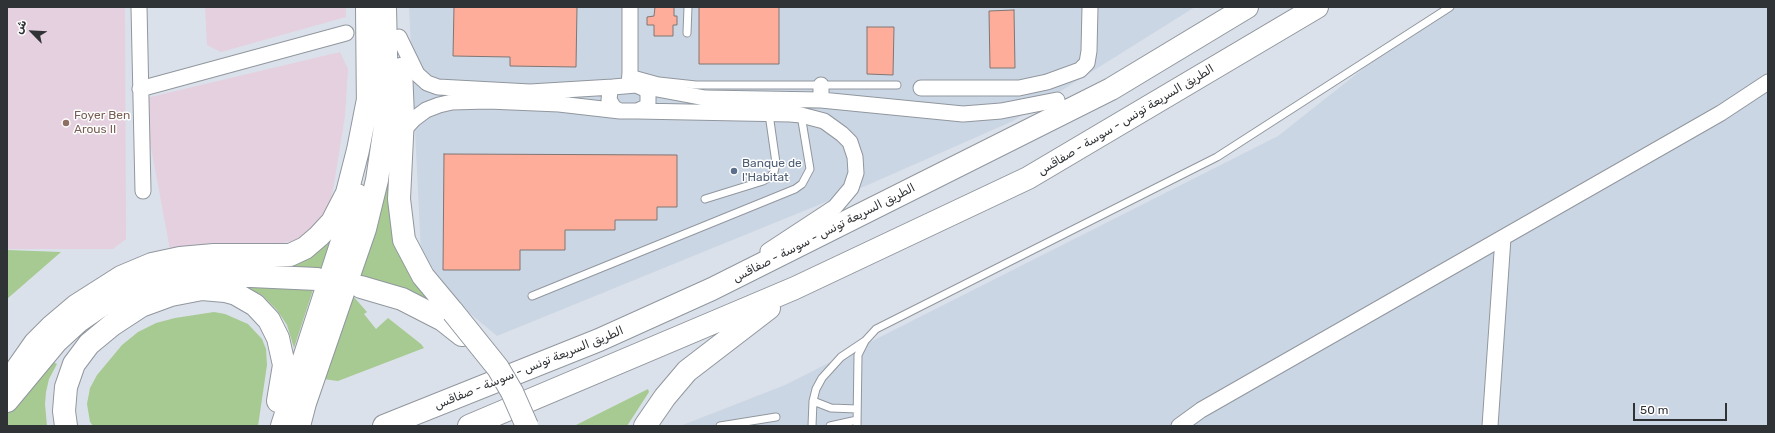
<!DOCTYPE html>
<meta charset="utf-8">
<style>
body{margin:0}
#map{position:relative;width:1775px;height:433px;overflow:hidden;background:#dbe1ea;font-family:Rubik,Vazirmatn,sans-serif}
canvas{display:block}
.frame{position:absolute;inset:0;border:8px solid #303336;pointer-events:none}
.north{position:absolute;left:12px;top:12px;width:40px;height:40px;-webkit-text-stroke:3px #fff;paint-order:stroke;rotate:294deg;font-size:11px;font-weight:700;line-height:16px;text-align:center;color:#303336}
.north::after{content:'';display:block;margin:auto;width:14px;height:18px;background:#303336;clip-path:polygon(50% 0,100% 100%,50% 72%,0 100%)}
.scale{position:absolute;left:1633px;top:403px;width:94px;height:18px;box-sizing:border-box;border:2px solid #303336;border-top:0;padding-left:5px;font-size:12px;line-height:14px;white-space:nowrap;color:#303336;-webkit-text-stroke:3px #fff;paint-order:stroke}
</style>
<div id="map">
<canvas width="1775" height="433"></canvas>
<div class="frame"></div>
<div class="north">ش</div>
<div class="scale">50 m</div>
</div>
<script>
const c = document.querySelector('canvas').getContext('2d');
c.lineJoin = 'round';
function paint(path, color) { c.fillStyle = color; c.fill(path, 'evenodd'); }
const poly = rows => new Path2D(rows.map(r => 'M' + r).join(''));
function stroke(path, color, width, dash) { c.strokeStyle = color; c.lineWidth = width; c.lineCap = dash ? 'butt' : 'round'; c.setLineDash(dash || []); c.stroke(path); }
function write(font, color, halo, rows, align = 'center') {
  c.font = font + ' Rubik,Vazirmatn,sans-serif'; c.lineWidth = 3; c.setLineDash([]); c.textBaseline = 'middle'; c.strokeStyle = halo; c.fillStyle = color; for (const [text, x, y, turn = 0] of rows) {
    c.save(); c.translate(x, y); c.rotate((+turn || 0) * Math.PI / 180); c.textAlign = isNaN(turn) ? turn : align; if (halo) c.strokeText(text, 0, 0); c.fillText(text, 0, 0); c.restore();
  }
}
const built = poly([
 [409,7,1195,7,1013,121,870,184,497,336,467,311,421,254],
 [1441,7,1768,7,1768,426,680,426,785,385,1278,136]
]);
const education = poly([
 [7,7,125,7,126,239,113,249,7,249],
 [205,7,346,7,346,17,221,52,207,45],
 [340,52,348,69,345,116,334,184,329,209,312,231,296,240,278,244,170,250,142,99]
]);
const green = poly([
 [386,185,392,186,389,213,392,233,397,250,410,276,432,302,359,276],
 [331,238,333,238,320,270,261,266],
 [7,250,61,252,7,299],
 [241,285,313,290,294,348,287,325,277,310,262,295],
 [353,296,367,312,364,314,376,329,388,318,421,344,424,348,338,381,323,379],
 [214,312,225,314,248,324,262,339,266,349,267,365,258,426,93,426,90,422,87,404,90,388,97,375,122,345,138,332,156,323,175,318],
 [50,360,57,364,49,379,46,392,45,404,47,426,7,426,7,410],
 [648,389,649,392,627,426,574,426]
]);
const building = poly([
 [454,7,577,7,576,67,510,66,510,57,453,56,454,7],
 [655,7,674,7,674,16,677,16,677,25,673,25,673,36,654,36,654,25,647,25,647,17,654,16,655,7],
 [699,7,779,7,779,64,699,64,699,7],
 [1014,10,1015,68,990,68,989,11,1014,10],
 [867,27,894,27,893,75,867,74,867,27],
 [444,154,677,155,677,207,657,207,657,220,615,220,615,230,565,230,565,250,520,250,520,270,443,270,444,154]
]);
const lane = poly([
 [687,33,688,7],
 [630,73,659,81,696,85,897,85],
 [705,199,763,181,771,176,774,172,776,163,769,114],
 [532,296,795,189,802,184,810,169,801,115],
 [813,401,831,408,857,409],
 [720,426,776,417],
 [812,426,813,401,816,389,822,378,841,357,865,341],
 [830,426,857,420],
 [857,426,858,355,865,341,876,329,1217,157,1450,7]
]);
const street = poly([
 [139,7,143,191],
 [399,37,417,74,427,83,438,87,530,92,613,87],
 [629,84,630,73,630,7],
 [641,86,705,98,821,100,963,114,1001,111,1057,100],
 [921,88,1019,88,1047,82,1080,70,1087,63,1089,51,1090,7],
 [140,89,346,33],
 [821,100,821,85],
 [637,111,646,107,648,103,648,93,645,89,636,85,613,87,610,91,609,100,614,108,620,111,637,111,790,114,801,115,824,121,842,134,850,142,855,157,856,173,851,188,835,207,768,251],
 [402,132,414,119,426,110,439,105,452,102,488,101,559,104,620,111],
 [1179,426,1201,410,1721,113,1768,82],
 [1490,426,1503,238]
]);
const highway = poly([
 [367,7,368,114],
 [401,69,403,117,399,199,404,240,423,276,453,312],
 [361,287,402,299,443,320,462,335],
 [7,383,35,343,51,327,77,305,121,277,152,264,180,258,214,255,290,255,305,248,319,236,332,222,347,193,358,150,368,99],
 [7,401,56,342,79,321,102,305,128,293,179,278,207,274,317,279],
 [66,426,64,411,66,387,74,364,89,344,112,325,141,306,171,295,202,289,225,291,236,294,255,305,269,320,278,338,284,365,278,401],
 [282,426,357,195],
 [299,426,305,403,365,229,377,180,385,126,387,98,385,7],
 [384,426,599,340,712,289,1111,89,1247,7],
 [469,426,795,288,1028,178,1317,7],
 [645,426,665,397,687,371,769,308]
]);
const highwayBridge = poly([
 [453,312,498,368,512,392,527,426]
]);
const markers = [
 [66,123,4,"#8d6e63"],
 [734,171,4,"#5c6f8a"]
];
const educationNames = [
 ["Foyer Ben",74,116],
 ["Arous II",74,130]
];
const streetNames = [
 ["الطريق السريعة تونس - سوسة - صفاقس",1126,120,-31],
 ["الطريق السريعة تونس - سوسة - صفاقس",824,233,-27],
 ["الطريق السريعة تونس - سوسة - صفاقس",529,368,-22]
];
const serviceNames = [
 ["Banque de",742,164],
 ["l'Habitat",742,178]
];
paint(built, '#cbd6e4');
paint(education, '#e4d0de');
paint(green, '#a6ca91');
paint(building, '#fdad99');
stroke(building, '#807674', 1);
stroke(lane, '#91979e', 9);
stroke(street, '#91979e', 17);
stroke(highway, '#91979e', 24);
stroke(lane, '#fff', 7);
stroke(street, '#fff', 15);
stroke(highway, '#fff', 22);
stroke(highwayBridge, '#91979e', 24, []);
stroke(highwayBridge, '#fff', 22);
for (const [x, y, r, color] of markers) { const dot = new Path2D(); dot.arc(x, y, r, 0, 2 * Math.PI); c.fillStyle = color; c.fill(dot); stroke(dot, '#fff', 1.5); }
write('12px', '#785e54', '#fff', educationNames, 'left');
write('12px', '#303336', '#fff', streetNames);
write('12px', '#4e5e75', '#fff', serviceNames, 'left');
</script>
